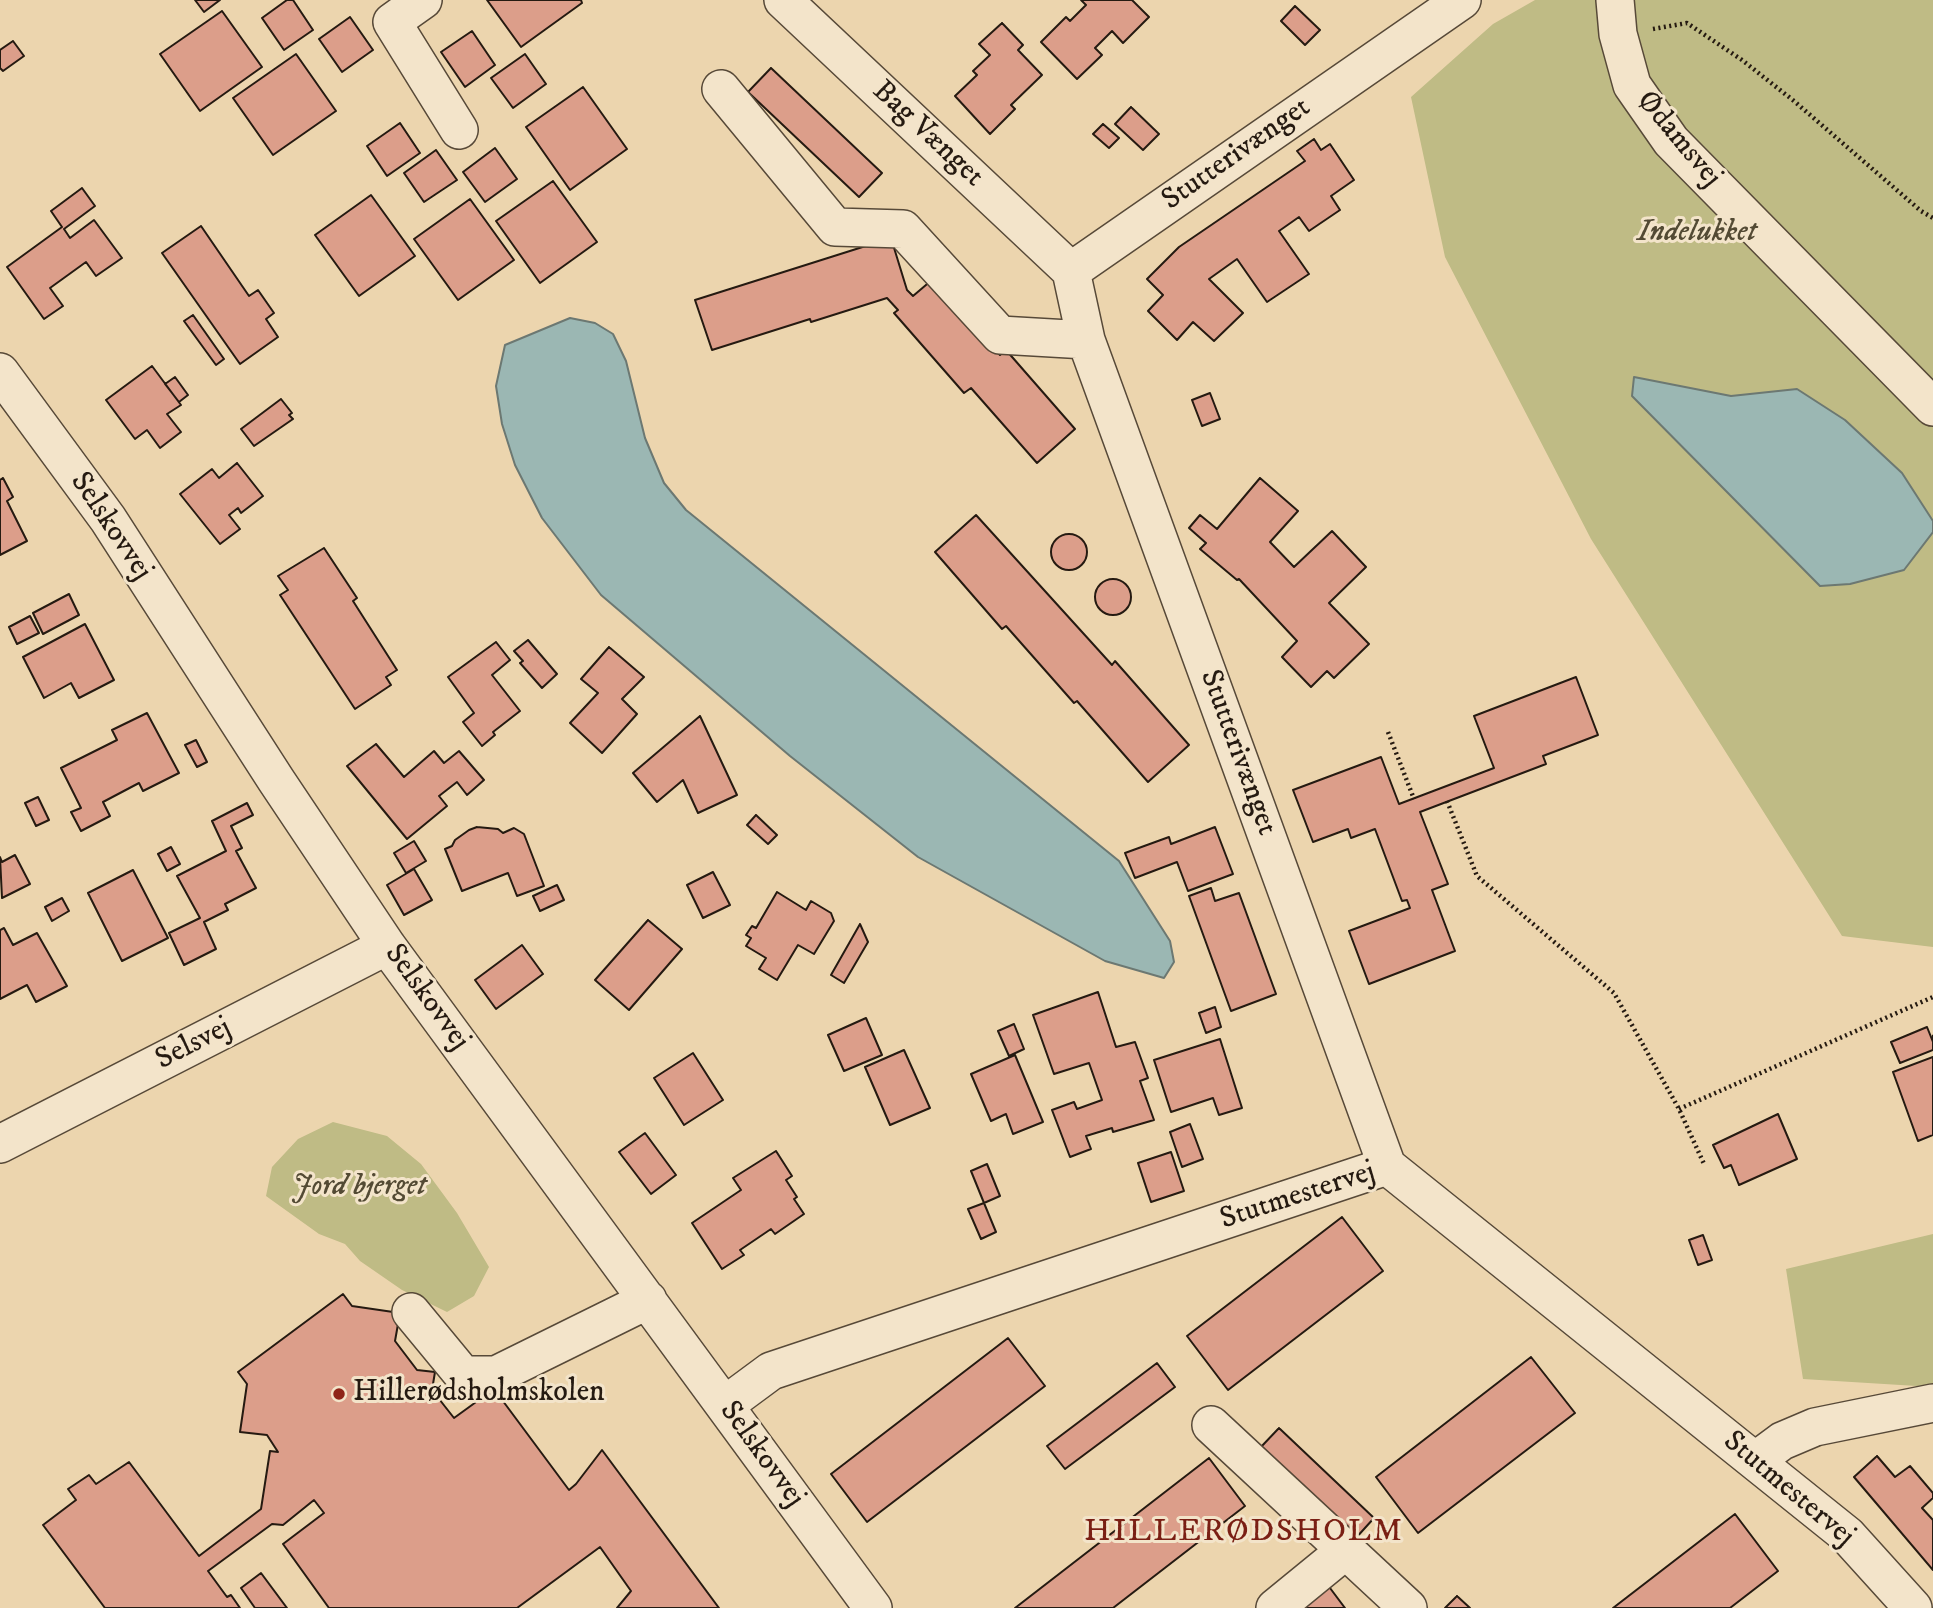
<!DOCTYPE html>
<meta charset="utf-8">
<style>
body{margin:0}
canvas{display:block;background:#ecd5ae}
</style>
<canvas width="1933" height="1608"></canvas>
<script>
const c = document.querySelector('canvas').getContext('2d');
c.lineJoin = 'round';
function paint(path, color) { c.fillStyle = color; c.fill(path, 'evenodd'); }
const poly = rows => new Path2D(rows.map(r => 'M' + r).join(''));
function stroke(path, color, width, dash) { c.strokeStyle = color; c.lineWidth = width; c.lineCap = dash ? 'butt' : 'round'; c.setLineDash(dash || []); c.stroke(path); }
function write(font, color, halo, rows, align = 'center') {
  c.font = font + ' "IM FELL DW Pica",serif'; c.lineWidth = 6; c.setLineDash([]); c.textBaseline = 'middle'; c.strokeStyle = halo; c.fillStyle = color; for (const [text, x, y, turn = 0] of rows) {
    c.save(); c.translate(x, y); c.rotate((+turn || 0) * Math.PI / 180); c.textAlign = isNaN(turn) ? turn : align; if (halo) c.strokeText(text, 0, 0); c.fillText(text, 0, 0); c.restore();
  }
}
const green = poly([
 [1535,0,1933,0,1933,947,1842,936,1591,539,1445,257,1411,97,1493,24],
 [333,1122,387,1136,421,1164,457,1213,489,1267,474,1296,447,1312,402,1290,360,1261,345,1244,319,1234,266,1196,272,1167,298,1139],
 [1933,1234,1933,1387,1803,1379,1786,1269]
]);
const water = poly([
 [570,318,595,323,613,334,626,361,645,438,664,483,686,510,1119,861,1170,941,1174,962,1164,978,1105,961,918,857,790,756,601,595,542,518,515,465,502,424,496,386,505,345,570,318],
 [1634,377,1731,396,1797,389,1845,420,1902,473,1933,521,1933,532,1904,570,1850,584,1820,586,1632,396,1634,377]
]);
const building = poly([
 [195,0,220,0,204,12,195,0],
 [287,0,293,0,313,30,284,50,262,18,287,0],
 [487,0,581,0,582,3,521,47,487,0],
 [1081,0,1132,0,1149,17,1123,43,1112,31,1095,48,1102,55,1077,79,1041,42,1066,17,1070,21,1086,5,1081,0],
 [1295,6,1320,30,1305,45,1281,21,1295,6],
 [222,11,262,67,200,111,160,54,222,11],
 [350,17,373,50,342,72,319,39,350,17],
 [1002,23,1023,45,1018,50,1042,75,1011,105,1015,109,990,134,955,96,977,75,973,71,990,55,979,44,1002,23],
 [472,31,495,65,465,87,441,52,472,31],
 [13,41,24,56,3,71,0,68,0,50,13,41],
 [296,54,336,111,273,155,233,98,296,54],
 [525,54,546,84,513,108,491,78,525,54],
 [771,68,882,173,859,197,748,92,771,68],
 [583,87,627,149,570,190,526,127,583,87],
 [1131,107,1159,134,1143,150,1115,124,1131,107],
 [400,123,420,153,387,176,367,146,400,123],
 [1103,124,1119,138,1109,148,1093,134,1103,124],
 [1314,139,1321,150,1330,144,1354,180,1331,196,1340,210,1309,231,1299,217,1279,231,1309,274,1267,302,1237,259,1209,279,1243,313,1214,341,1193,322,1177,340,1148,311,1163,295,1147,279,1179,247,1305,161,1297,151,1314,139],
 [495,148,517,179,485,202,463,172,495,148],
 [436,150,457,180,424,202,404,173,436,150],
 [553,181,597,242,540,283,496,221,553,181],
 [82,188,95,206,64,229,70,238,94,220,122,258,96,276,86,262,50,288,63,306,44,319,7,267,62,227,51,211,82,188],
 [371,195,415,256,359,296,315,235,371,195],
 [470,199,514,260,458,300,414,239,470,199],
 [201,226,249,296,258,290,274,313,266,319,278,337,240,364,162,253,201,226],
 [891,238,907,290,913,296,933,279,1000,355,1006,350,1075,429,1037,463,971,388,964,393,894,313,898,310,887,298,811,322,810,319,712,350,695,300,891,238],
 [193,315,224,359,216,365,184,321,193,315],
 [152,366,181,405,167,414,181,432,160,448,147,430,135,439,106,400,152,366],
 [175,377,188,395,179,402,165,384,175,377],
 [1210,393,1220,419,1202,426,1192,400,1210,393],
 [281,399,292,413,289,415,293,419,254,446,241,429,281,399],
 [237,463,263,496,241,513,238,508,229,515,240,529,220,544,180,494,212,469,219,478,237,463],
 [3,478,13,497,7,501,27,541,0,555,0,480,3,478],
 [1260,478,1298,511,1270,542,1294,567,1332,531,1366,567,1329,603,1369,644,1334,678,1327,671,1311,687,1282,657,1297,641,1239,579,1237,580,1200,549,1206,543,1189,528,1200,515,1217,529,1260,478],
 [976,515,1112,665,1115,661,1189,745,1148,782,1077,701,1074,703,1006,626,1002,629,935,552,976,515],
 '1051 552a18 18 0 1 1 36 0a18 18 0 1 1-36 0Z',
 [324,548,357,598,353,601,397,670,386,677,391,685,355,709,280,595,288,590,278,576,324,548],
 '1095 597a18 18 0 1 1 36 0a18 18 0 1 1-36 0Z',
 [69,594,79,615,43,634,33,613,69,594],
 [30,616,39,633,17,644,9,627,30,616],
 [85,624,114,680,79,698,71,683,44,698,23,657,85,624],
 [528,640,557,674,542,688,520,663,523,661,514,651,528,640],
 [496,642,510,660,492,675,520,711,493,732,495,735,482,746,463,722,474,713,448,677,496,642],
 [609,647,644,677,622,699,637,714,602,753,570,723,598,693,581,679,609,647],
 [1576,677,1598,735,1543,756,1546,764,1420,812,1448,884,1432,890,1455,951,1369,984,1349,931,1410,908,1407,900,1402,901,1375,829,1351,838,1348,829,1313,842,1293,790,1381,757,1399,804,1494,768,1474,716,1576,677],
 [147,713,179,773,143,791,139,783,103,802,110,816,81,831,71,812,81,808,61,768,117,740,112,730,147,713],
 [700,716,737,795,698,813,683,780,657,802,633,773,700,716],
 [196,740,207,762,197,767,185,745,196,740],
 [376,744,404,777,434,751,444,763,459,751,484,780,467,795,457,782,439,796,447,806,407,839,347,766,376,744],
 [38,797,49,820,36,826,25,803,38,797],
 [247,803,253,815,231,826,242,848,236,851,256,888,225,904,228,910,204,922,216,949,184,965,169,933,200,918,177,876,226,851,212,821,247,803],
 [756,815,777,835,768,844,747,825,756,815],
 [477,827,498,829,503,833,514,828,524,834,544,886,517,896,508,873,462,891,445,849,452,846,455,840,469,830,477,827],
 [1215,827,1233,874,1188,891,1177,862,1135,878,1125,853,1169,837,1171,844,1215,827],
 [414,841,426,861,406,873,394,853,414,841],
 [171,847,180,864,167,871,158,854,171,847],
 [15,855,30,884,2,898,0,857,2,862,15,855],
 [414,869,432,900,404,915,387,885,414,869],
 [133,870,168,938,122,961,88,893,133,870],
 [713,872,730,905,703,918,687,885,713,872],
 [557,885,564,900,540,911,533,896,557,885],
 [1211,888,1215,901,1239,893,1276,994,1231,1011,1189,896,1211,888],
 [777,892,806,910,811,901,831,913,834,921,814,954,798,945,777,980,759,969,766,958,746,946,751,938,746,935,752,926,756,928,777,892],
 [62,898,69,911,52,921,45,907,62,898],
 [648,920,682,949,629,1010,595,980,648,920],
 [860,924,868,942,844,983,831,975,860,924],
 [4,928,13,945,37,933,67,986,36,1002,27,985,0,999,0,930,4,928],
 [522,945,543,974,496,1009,475,980,522,945],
 [1098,992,1116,1047,1135,1042,1148,1078,1140,1081,1154,1120,1113,1132,1112,1128,1086,1136,1091,1149,1070,1157,1052,1110,1074,1102,1077,1109,1102,1100,1089,1063,1054,1074,1033,1015,1098,992],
 [1215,1007,1221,1027,1206,1033,1199,1013,1215,1007],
 [866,1018,882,1055,844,1071,828,1035,866,1018],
 [1014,1024,1024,1049,1009,1056,998,1031,1014,1024],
 [1927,1027,1933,1042,1933,1050,1900,1063,1891,1042,1927,1027],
 [1220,1039,1242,1108,1219,1115,1213,1098,1171,1112,1154,1060,1220,1039],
 [904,1050,930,1108,890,1125,865,1067,904,1050],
 [693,1053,723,1100,684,1125,654,1078,693,1053],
 [1015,1055,1043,1122,1013,1134,1006,1114,991,1121,971,1074,1015,1055],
 [1933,1057,1933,1135,1918,1141,1893,1072,1933,1057],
 [1778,1114,1797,1159,1739,1185,1731,1165,1724,1168,1713,1145,1778,1114],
 [1190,1124,1203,1159,1182,1167,1170,1132,1190,1124],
 [645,1133,676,1175,651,1194,619,1152,645,1133],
 [776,1151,792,1176,786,1180,797,1197,794,1199,804,1214,775,1234,771,1229,740,1250,744,1255,722,1269,692,1223,741,1190,733,1178,776,1151],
 [1171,1152,1184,1191,1151,1202,1138,1163,1171,1152],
 [987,1164,1000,1196,984,1203,971,1171,987,1164],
 [984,1203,996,1232,981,1239,968,1209,984,1203],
 [1342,1217,1383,1271,1228,1390,1187,1336,1342,1217],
 [1703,1235,1712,1260,1698,1265,1689,1240,1703,1235],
 [343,1294,352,1306,400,1313,395,1341,417,1370,435,1372,432,1390,454,1418,494,1389,569,1490,576,1484,602,1450,719,1608,617,1608,631,1591,600,1547,517,1608,329,1608,283,1544,324,1513,314,1500,283,1525,272,1524,208,1571,227,1597,231,1595,240,1608,105,1608,43,1525,76,1500,68,1489,89,1475,96,1484,129,1462,199,1556,261,1509,270,1451,278,1452,267,1435,240,1432,247,1384,238,1372,343,1294],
 [1008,1338,1045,1386,867,1522,831,1474,1008,1338],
 [1531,1357,1575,1413,1418,1533,1376,1477,1531,1357],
 [1157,1363,1175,1387,1065,1469,1047,1446,1157,1363],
 [1279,1428,1374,1518,1355,1539,1260,1448,1279,1428],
 [1877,1456,1895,1477,1910,1466,1933,1493,1933,1498,1922,1508,1933,1520,1933,1570,1854,1477,1877,1456],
 [1209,1458,1245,1506,1113,1608,1015,1608,1209,1458],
 [1735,1514,1778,1571,1730,1608,1613,1608,1735,1514],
 [261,1573,287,1608,255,1608,241,1588,261,1573],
 [1327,1584,1345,1608,1296,1608,1327,1584],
 [1457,1596,1470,1608,1445,1608,1457,1596]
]);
const path = poly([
 [1653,29,1687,23,1742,60,1794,101,1921,211,1933,218],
 [1388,732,1414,799],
 [1447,801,1477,876,1614,993,1679,1109,1704,1164],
 [1932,1037,1933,1037],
 [1679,1109,1933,997]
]);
const minor = poly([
 [423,0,392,22,459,130],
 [783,0,1071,271],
 [1615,0,1618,34,1632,85,1671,141,1933,407],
 [721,89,835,227,903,229,1000,335,1086,340],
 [0,372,108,519,276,780,387,946,873,1608],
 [0,1144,387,946],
 [1387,1166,1086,340,1071,271,1462,0],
 [411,1312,463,1375,496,1375,648,1300],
 [725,1405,771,1371,1387,1166,1847,1535,1913,1608],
 [1211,1425,1408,1608],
 [1755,1461,1782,1441,1815,1427,1933,1403],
 [1275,1608,1346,1550]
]);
const markers = [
 [339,1394,7,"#8f2418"]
];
const streetNames = [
 ["Bag Vænget",927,135,43],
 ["Ødamsvej",1678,140,50],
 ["Stutterivænget",1237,155,-35],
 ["Selskovvej",110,527,56],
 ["Stutterivænget",1237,753,70],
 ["Selskovvej",426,998,54],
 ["Selsvej",194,1045,-27],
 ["Stutmestervej",1298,1197,-18],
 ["Selskovvej",761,1455,54],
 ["Stutmestervej",1788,1490,40]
];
const parkNames = [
 ["Indelukket",1697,234],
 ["Jord bjerget",359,1188]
];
const poiNames = [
 ["Hillerødsholmskolen",353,1394]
];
const neighbourhoodNames = [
 ["HILLERØDSHOLM",1244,1533]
];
paint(green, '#bfbb85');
paint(water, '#9bb7b3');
stroke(water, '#6c7872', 2);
paint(building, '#dc9e8a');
stroke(building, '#251a11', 2);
stroke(minor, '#574938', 40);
stroke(path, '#251a11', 4.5, [2, 3.5]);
stroke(minor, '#f3e4ca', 37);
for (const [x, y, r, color] of markers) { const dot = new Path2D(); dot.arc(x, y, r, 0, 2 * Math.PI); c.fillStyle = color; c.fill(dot); stroke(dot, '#f3e4ca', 2.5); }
write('30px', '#251a11', '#f3e4ca', streetNames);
write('italic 30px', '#534a34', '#f3e4ca', parkNames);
write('30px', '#251a11', '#f3e4ca', poiNames, 'left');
c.letterSpacing = '2px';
write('32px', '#7a1f14', '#f3e4ca', neighbourhoodNames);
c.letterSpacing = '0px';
</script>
